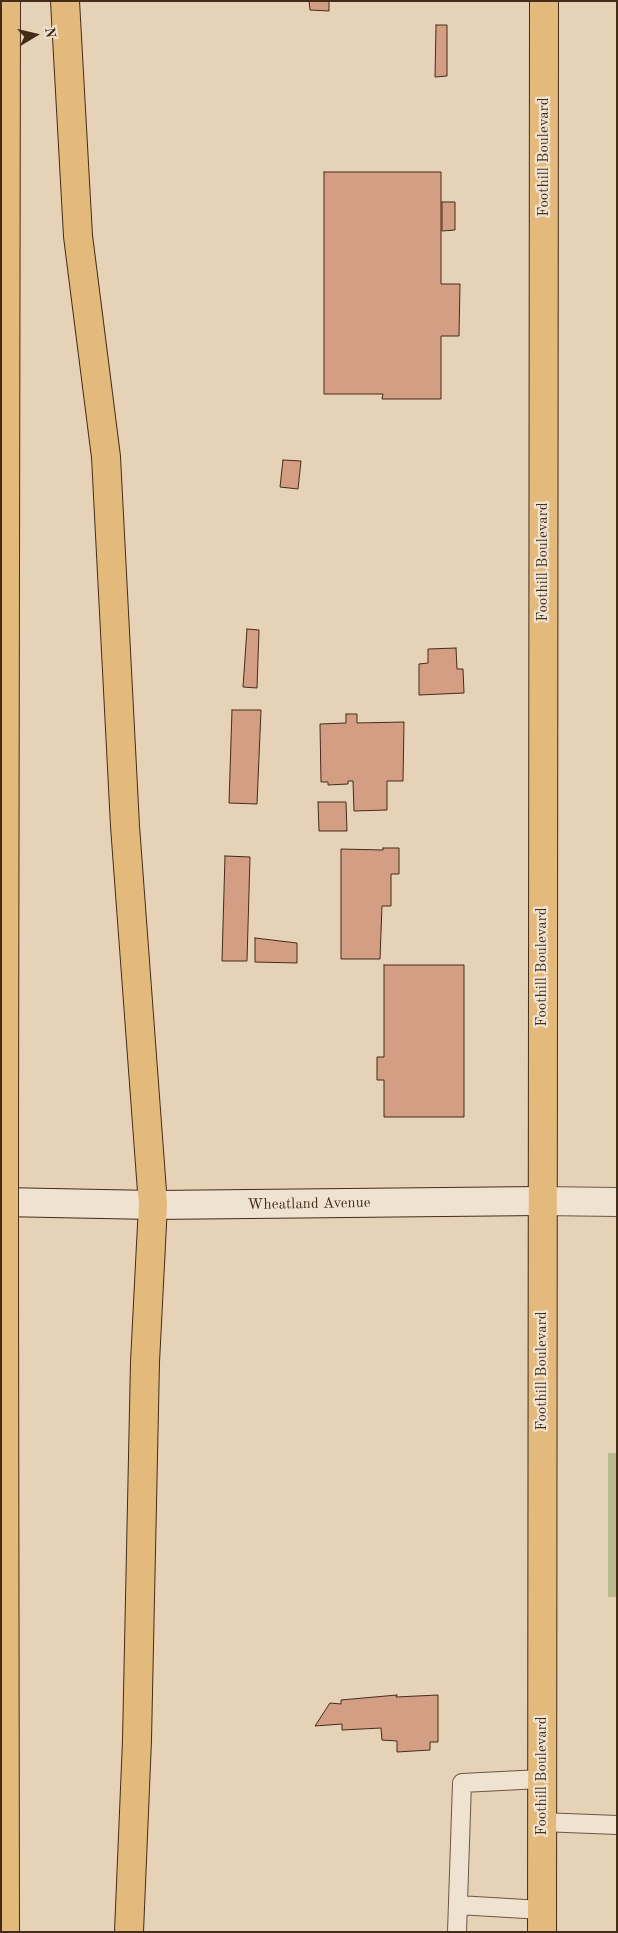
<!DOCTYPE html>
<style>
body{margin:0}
#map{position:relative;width:618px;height:1933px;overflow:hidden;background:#e6d3b7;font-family:"Old Standard TT",serif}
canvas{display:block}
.frame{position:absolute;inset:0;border:2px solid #442c18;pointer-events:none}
.north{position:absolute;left:10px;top:10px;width:50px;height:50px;-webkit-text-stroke:4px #efe2d0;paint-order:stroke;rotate:81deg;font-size:14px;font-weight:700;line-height:20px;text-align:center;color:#442c18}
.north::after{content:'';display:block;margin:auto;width:18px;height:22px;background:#442c18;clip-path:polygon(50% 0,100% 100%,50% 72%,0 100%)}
</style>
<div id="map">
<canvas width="618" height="1933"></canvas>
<div class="frame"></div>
<div class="north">N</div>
</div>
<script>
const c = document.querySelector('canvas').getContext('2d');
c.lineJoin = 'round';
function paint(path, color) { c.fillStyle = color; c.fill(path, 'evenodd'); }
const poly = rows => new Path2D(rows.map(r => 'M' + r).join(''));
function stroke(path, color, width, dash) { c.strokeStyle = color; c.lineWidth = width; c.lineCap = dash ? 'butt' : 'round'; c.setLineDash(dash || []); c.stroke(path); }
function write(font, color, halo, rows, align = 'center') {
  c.font = font + ' "Old Standard TT",serif'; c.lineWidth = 4.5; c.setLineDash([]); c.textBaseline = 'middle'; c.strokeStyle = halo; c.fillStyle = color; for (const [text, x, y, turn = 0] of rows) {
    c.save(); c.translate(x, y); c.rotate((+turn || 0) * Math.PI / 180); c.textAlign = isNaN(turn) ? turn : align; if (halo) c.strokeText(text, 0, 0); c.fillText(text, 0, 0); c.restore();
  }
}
const green = poly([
 [608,1453,617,1453,617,1597,608,1597]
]);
const building = poly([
 [309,1,329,1,329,11,310,10,309,1],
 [436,25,447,25,447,76,435,77,436,25],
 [324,172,441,172,441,284,460,284,459,336,441,336,441,399,382,399,383,394,324,394,324,172],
 [442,202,455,202,455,230,442,231,442,202],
 [283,460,301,461,298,489,280,487,283,460],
 [247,629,259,630,257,688,243,687,247,629],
 [456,648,457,669,463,669,464,693,419,695,419,664,428,663,428,649,456,648],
 [232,710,261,710,257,804,229,803,232,710],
 [346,714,357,714,357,723,404,722,403,781,387,781,387,810,354,811,353,781,348,781,348,784,328,785,328,782,321,782,320,724,346,723,346,714],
 [318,802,346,802,347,831,319,831,318,802],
 [383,848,399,848,399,874,391,874,391,906,382,906,380,959,341,959,341,849,383,850,383,848],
 [225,856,250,857,247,961,222,961,225,856],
 [255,938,297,943,297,963,255,962,255,938],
 [384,965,464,965,464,1117,384,1117,384,1080,377,1080,377,1057,384,1057,384,965],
 [397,1695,396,1697,438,1695,438,1742,430,1742,430,1750,397,1752,397,1741,382,1740,381,1728,342,1730,342,1724,315,1726,330,1703,341,1704,341,1700,397,1695]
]);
const lane = poly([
 [541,1822,617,1825],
 [458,1905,542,1910],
 [457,1932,462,1783,541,1779]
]);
const street = poly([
 [541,1201,617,1202]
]);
const secondary = poly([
 [1,1202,153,1205,541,1201]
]);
const primary = poly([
 [542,1932,544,1]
]);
const highway = poly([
 [65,1,78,236,106,457,125,826,153,1205,145,1362,137,1740,129,1932],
 [4,1123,6,1],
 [4,1286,5,1932]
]);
const highwayBridge = poly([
 [4,1286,4,1123]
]);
const streetNames = [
 ["Foothill Boulevard",544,157,-90],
 ["Foothill Boulevard",543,562,-90],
 ["Foothill Boulevard",542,967,-90],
 ["Wheatland Avenue",309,1204,-1],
 ["Foothill Boulevard",542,1371,-90],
 ["Foothill Boulevard",542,1776,-90]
];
paint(green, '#b6bc8e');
paint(building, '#d39e83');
stroke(building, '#442c18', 1);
stroke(lane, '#6c5640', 20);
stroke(street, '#6c5640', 30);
stroke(secondary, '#442c18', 30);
stroke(primary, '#442c18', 30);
stroke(highway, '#442c18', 30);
stroke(lane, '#efe2d0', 18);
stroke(street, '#efe2d0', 28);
stroke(secondary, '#efe2d0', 28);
stroke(primary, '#e3ba7c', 28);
stroke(highway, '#e3ba7c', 28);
stroke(highwayBridge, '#442c18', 30, []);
stroke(highwayBridge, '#e3ba7c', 28);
write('15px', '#442c18', '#efe2d0', streetNames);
</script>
